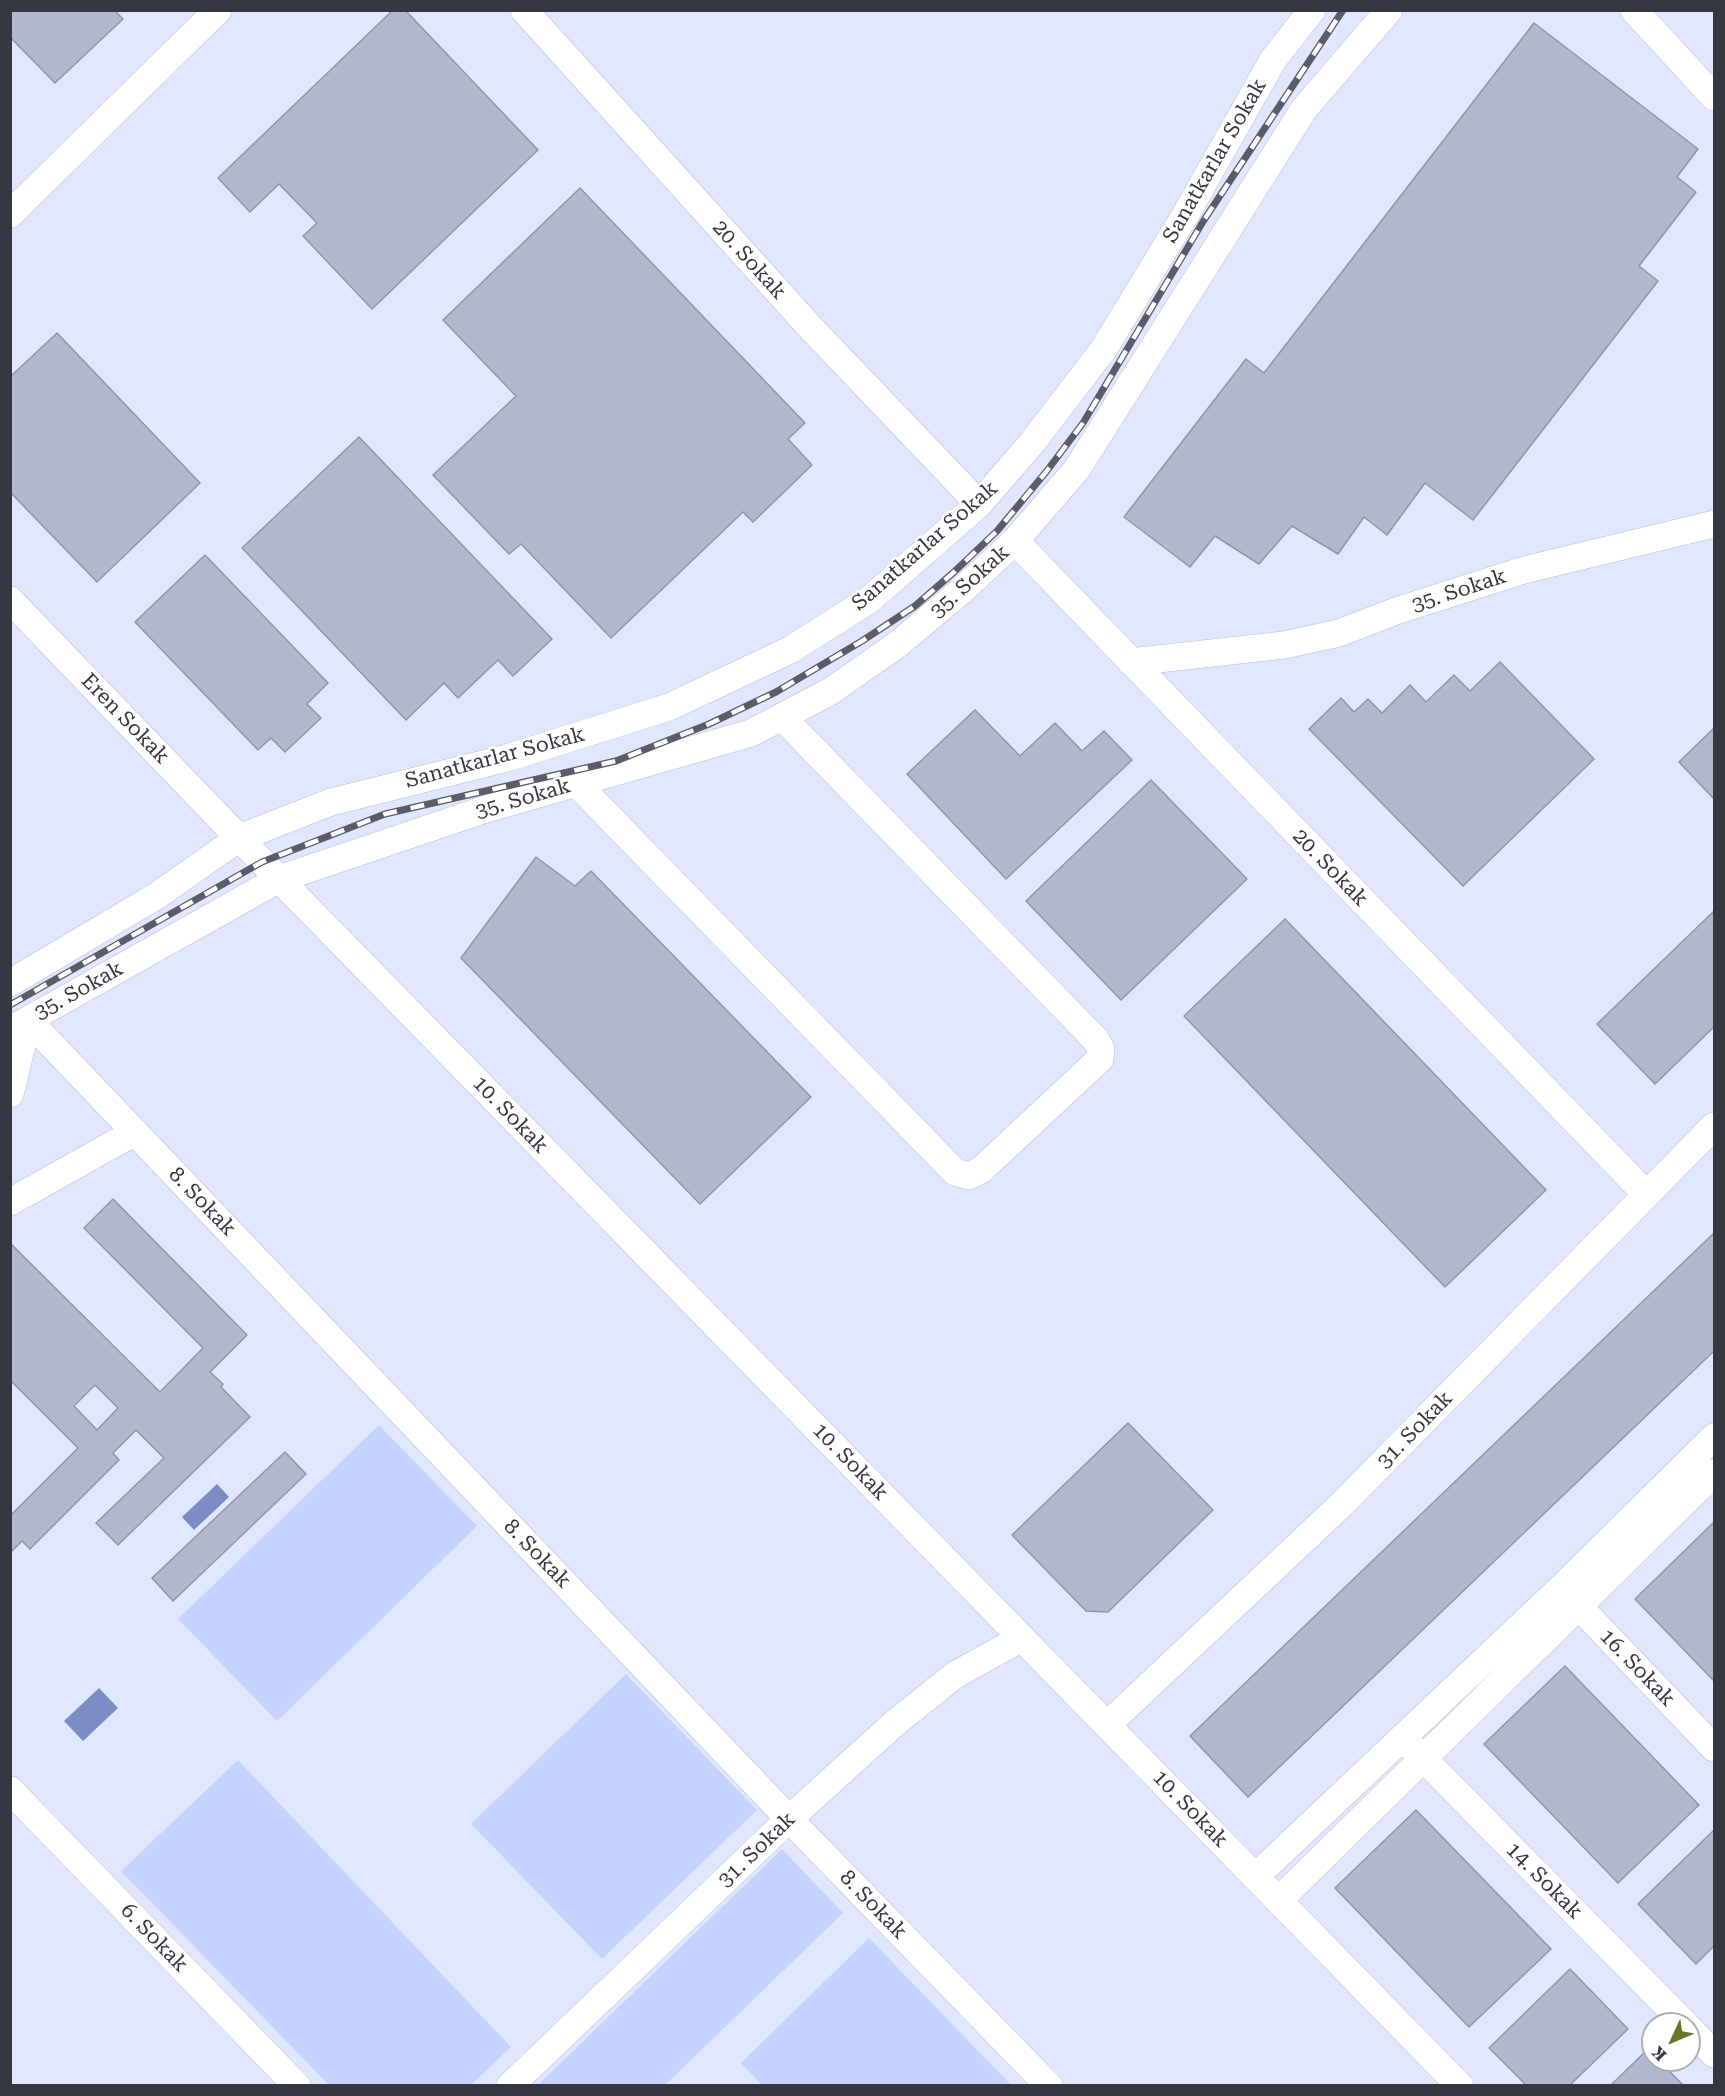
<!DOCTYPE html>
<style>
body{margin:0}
#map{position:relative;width:1725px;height:2096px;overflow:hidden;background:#e0e7fe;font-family:"Roboto Serif",serif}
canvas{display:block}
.frame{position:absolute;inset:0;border:12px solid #353841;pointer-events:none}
.north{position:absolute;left:1641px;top:2012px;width:60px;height:60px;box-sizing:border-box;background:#fff;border:2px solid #aeafb3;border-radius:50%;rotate:226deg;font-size:16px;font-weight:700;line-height:24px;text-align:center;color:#353841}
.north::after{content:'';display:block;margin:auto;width:21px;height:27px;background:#657828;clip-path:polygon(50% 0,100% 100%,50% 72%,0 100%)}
</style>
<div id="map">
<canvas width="1725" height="2096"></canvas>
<div class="frame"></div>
<div class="north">K</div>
</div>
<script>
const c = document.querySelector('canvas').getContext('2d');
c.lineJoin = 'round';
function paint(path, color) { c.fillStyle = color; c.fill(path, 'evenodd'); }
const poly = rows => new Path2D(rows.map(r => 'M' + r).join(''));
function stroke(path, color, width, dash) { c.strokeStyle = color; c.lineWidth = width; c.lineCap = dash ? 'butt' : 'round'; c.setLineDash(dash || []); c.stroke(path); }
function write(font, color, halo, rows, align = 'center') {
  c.font = font + ' "Roboto Serif",serif'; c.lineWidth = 5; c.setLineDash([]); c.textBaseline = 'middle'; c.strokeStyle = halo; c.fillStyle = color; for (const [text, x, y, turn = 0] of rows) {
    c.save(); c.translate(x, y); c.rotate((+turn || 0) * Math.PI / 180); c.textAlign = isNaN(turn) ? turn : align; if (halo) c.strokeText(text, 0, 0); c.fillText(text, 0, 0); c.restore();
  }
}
const green = poly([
 [379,1425,477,1526,277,1721,178,1619],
 [626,1674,757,1810,602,1959,471,1824],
 [238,1760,511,2047,471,2085,329,2085,121,1871],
 [782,1849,843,1913,665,2085,538,2085],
 [869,1938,1011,2085,762,2085,741,2063]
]);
const water = poly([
 [217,1484,229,1497,194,1530,182,1517],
 [99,1688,118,1708,83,1741,64,1721]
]);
const building = poly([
 [10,10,114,10,123,19,55,83,10,37,10,10],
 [393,10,405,10,538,150,372,309,303,236,317,223,279,184,250,212,218,178,393,10],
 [1534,23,1698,149,1677,177,1696,192,1639,266,1658,281,1473,520,1425,483,1387,535,1364,517,1338,554,1292,526,1259,564,1215,536,1190,567,1124,517,1246,359,1264,373,1534,23],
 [580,188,805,423,788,439,812,465,753,522,743,512,611,638,521,544,509,554,433,475,516,396,443,320,580,188],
 [57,333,200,483,97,582,10,492,10,377,57,333],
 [359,437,552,639,513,676,498,660,458,698,444,683,406,720,242,548,359,437],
 [205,555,328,683,307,704,321,718,285,752,271,738,258,750,135,622,205,555],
 [1500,662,1594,759,1463,886,1309,729,1341,698,1354,712,1368,699,1382,713,1410,685,1426,702,1454,675,1470,691,1500,662],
 [975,710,1020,756,1055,723,1082,751,1104,731,1132,760,1006,879,907,774,975,710],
 [1714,728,1714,799,1679,762,1714,728],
 [1151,780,1247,879,1121,1000,1026,901,1151,780],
 [536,857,575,886,591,871,811,1097,700,1204,461,958,536,857],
 [1714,911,1714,1027,1655,1084,1597,1024,1714,911],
 [1285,919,1546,1190,1445,1287,1184,1016,1285,919],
 [113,1199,247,1335,210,1372,223,1384,221,1387,250,1417,118,1545,96,1523,164,1458,136,1430,113,1453,119,1460,30,1549,22,1541,10,1553,10,1516,78,1448,10,1380,10,1243,160,1392,203,1348,84,1228,113,1199],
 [95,1385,118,1408,97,1430,74,1406,95,1385],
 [1714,1233,1714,1351,1248,1797,1190,1736,1714,1233],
 [1128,1423,1213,1510,1108,1612,1086,1611,1012,1535,1128,1423],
 [285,1452,306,1474,173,1601,152,1578,285,1452],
 [1714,1522,1714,1681,1635,1599,1714,1522],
 [1565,1666,1699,1805,1618,1883,1484,1744,1565,1666],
 [1416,1810,1551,1949,1469,2027,1335,1888,1416,1810],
 [1714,1830,1714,1946,1696,1964,1638,1904,1714,1830],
 [1570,1969,1628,2029,1570,2085,1526,2085,1489,2048,1570,1969],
 [1648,2049,1653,2055,1653,2060,1658,2060,1683,2085,1611,2085,1648,2049]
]);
const minor = poly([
 [524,10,810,327,979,504],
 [1634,10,1714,97],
 [10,214,218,10],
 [1015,541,1646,1194],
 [10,600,239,838,1460,2086],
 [1131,662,1284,645,1339,633,1396,611,1524,570,1714,524],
 [576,783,955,1172,969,1176,981,1170,1100,1059,1101,1049,1096,1040,782,717],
 [10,983,158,895,239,838,331,802,507,758,669,707,790,650,869,600,979,504,1031,444,1103,350,1187,212,1273,60,1312,10],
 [28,1020,789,1819,1049,2086],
 [10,1030,279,879,486,809,751,733,831,691,898,644,960,592,1015,541,1077,469,1304,109,1389,10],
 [10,1094,28,1020],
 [10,1202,135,1132],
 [1566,1593,1714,1748],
 [1107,1725,1342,1504,1714,1126],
 [1412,1747,1685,2024],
 [10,1790,297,2086],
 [1255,1877,1561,1588,1714,1437],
 [1279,1900,1714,1473],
 [1689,2028,1714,2054],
 [510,2086,789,1819,895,1723,955,1675,1022,1638]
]);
const rail = poly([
 [10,1005,262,862,385,814,616,761,709,724,776,692,862,641,915,606,954,572,997,531,1046,472,1083,423,1204,220,1343,10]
]);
const streetNames = [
 ["Sanatkarlar Sokak",1215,161,-60],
 ["20. Sokak",749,260,48],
 ["Sanatkarlar Sokak",925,546,-41],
 ["35. Sokak",970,582,-42],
 ["35. Sokak",1459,591,-18],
 ["Eren Sokak",125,719,46],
 ["Sanatkarlar Sokak",495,758,-15],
 ["35. Sokak",523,799,-16],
 ["20. Sokak",1330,868,46],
 ["35. Sokak",79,991,-29],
 ["10. Sokak",510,1115,46],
 ["8. Sokak",202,1202,46],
 ["31. Sokak",1415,1430,-46],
 ["10. Sokak",850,1462,46],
 ["8. Sokak",537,1554,46],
 ["16. Sokak",1637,1668,46],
 ["10. Sokak",1190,1809,46],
 ["31. Sokak",757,1850,-44],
 ["14. Sokak",1544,1881,45],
 ["8. Sokak",873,1905,46],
 ["6. Sokak",154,1938,46]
];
paint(green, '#c6d3fe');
paint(water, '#7c8cc4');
paint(building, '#b2b8ce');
stroke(building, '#9097ab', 1.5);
stroke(minor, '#bac0d6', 28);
stroke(minor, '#fff', 27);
stroke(rail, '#5a5d69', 7);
stroke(rail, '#fff', 4.5, [14]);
write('21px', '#353841', '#fff', streetNames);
</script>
